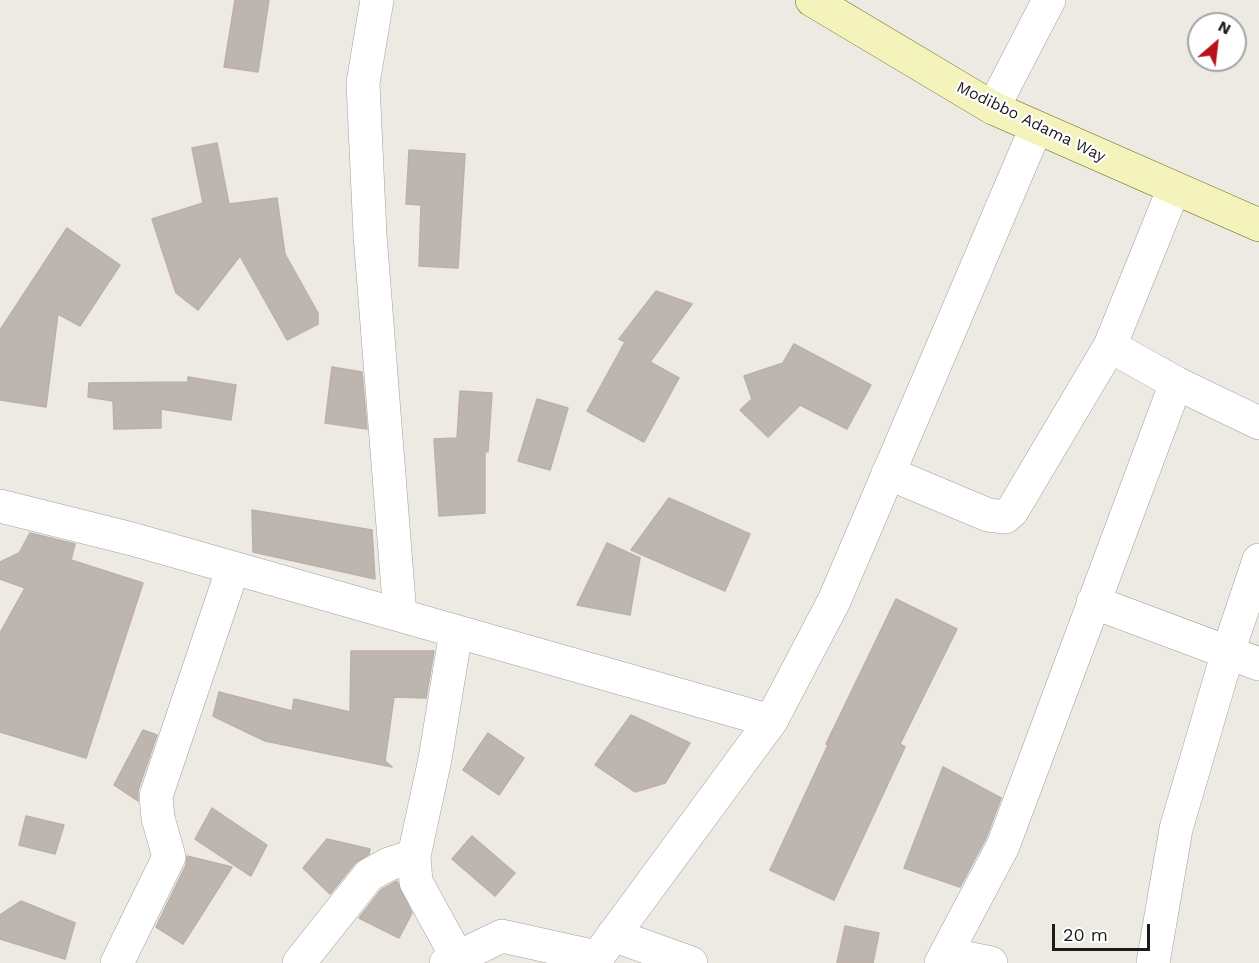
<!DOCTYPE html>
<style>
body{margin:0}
#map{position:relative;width:1259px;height:963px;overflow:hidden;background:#ede9e3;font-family:"Work Sans",sans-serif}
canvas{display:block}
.north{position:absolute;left:1187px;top:12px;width:60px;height:60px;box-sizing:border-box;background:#fff;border:2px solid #a4a4a4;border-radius:50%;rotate:28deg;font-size:16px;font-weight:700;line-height:24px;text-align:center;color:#1c1c1c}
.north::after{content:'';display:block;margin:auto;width:21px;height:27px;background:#b71219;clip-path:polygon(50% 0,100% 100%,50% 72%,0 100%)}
.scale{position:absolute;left:1052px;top:924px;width:98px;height:27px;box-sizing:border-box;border:3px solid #1c1c1c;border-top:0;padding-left:8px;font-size:18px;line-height:21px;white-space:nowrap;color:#1c1c1c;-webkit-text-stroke:4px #fff;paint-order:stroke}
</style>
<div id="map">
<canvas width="1259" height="963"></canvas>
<div class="north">N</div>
<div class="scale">20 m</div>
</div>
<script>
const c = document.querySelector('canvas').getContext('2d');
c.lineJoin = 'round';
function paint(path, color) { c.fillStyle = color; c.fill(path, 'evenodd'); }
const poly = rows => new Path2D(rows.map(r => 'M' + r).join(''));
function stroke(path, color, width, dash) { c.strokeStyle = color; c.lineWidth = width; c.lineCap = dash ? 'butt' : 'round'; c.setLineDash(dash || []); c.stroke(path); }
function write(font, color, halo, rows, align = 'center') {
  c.font = font + ' "Work Sans",sans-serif'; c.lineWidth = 4.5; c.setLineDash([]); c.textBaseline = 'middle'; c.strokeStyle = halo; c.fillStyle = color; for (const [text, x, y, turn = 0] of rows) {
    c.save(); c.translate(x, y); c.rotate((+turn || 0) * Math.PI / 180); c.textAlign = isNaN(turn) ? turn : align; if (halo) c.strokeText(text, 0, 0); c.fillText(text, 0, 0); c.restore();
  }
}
const building = poly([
 [235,0,269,0,258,72,224,67,235,0],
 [217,143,229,204,277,198,285,254,318,313,318,324,287,340,240,256,198,310,176,293,152,219,203,203,192,148,217,143],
 [409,150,465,154,458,268,419,266,421,205,406,204,409,150],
 [67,228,120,265,80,326,58,314,46,407,0,400,0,330,67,228],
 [656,291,692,304,650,362,679,378,644,442,587,411,625,342,619,339,656,291],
 [794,344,871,385,847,429,800,405,768,437,740,410,752,399,744,376,783,363,794,344],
 [332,367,362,372,367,429,325,423,332,367],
 [188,377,236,385,231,420,161,409,161,428,114,429,113,401,88,397,89,383,188,382,188,377],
 [460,391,492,393,488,452,485,451,485,513,439,516,434,439,457,438,460,391],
 [537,399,568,408,550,470,518,461,537,399],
 [669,498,750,534,725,591,631,550,669,498],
 [252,510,372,530,375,579,253,552,252,510],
 [30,533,75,544,71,560,143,583,86,758,0,732,0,633,25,588,0,579,0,562,19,553,30,533],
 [607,543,640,558,630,615,577,605,607,543],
 [896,599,957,629,900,744,905,747,834,900,770,870,828,745,826,744,896,599],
 [351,651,434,651,426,698,394,697,385,761,392,767,265,741,213,716,219,692,292,711,294,699,350,712,351,651],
 [631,715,690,743,665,783,635,792,595,765,631,715],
 [143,730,157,735,138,790,138,801,114,785,143,730],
 [488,733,524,758,499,795,463,770,488,733],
 [943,767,1001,798,986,838,960,887,904,868,943,767],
 [212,808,267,845,251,876,195,839,212,808],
 [26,816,64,825,55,854,19,845,26,816],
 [472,836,515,873,495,896,452,859,472,836],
 [327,839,370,849,369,854,355,863,330,894,303,868,327,839],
 [187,856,232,867,183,944,156,927,186,865,187,856],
 [397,881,412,913,399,938,359,918,381,890,397,881],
 [21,901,75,923,65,959,0,939,0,915,21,901],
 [845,926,879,933,873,963,837,963,845,926]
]);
const minor = poly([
 [377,0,363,83,370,235,400,615],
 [993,108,1049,0],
 [1110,346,1176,383,1259,423],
 [888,473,988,515,1005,517,1012,511,1110,346,1174,188],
 [0,506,132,539,771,721],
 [1093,602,1259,664],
 [456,632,435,759,414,856,416,882,457,957],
 [613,935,691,963],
 [946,954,991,963],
 [117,963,169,857,158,818,156,796,233,568],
 [299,963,369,875,389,864,414,856],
 [446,963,502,936,597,957],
 [593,963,771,721,834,601,1036,128],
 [941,963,1003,846,1176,383],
 [1153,963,1176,829,1228,652,1259,560]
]);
const secondary = poly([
 [812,0,993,108,1259,225]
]);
const streetNames = [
 ["Modibbo Adama Way",1031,122,26]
];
paint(building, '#bdb5b0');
stroke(building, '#bdb0a7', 1.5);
stroke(minor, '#a0a0a0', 34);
stroke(secondary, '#63680e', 34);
stroke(minor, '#fff', 33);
stroke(secondary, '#f3f3bb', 33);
write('16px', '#1c1c1c', '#fff', streetNames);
</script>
